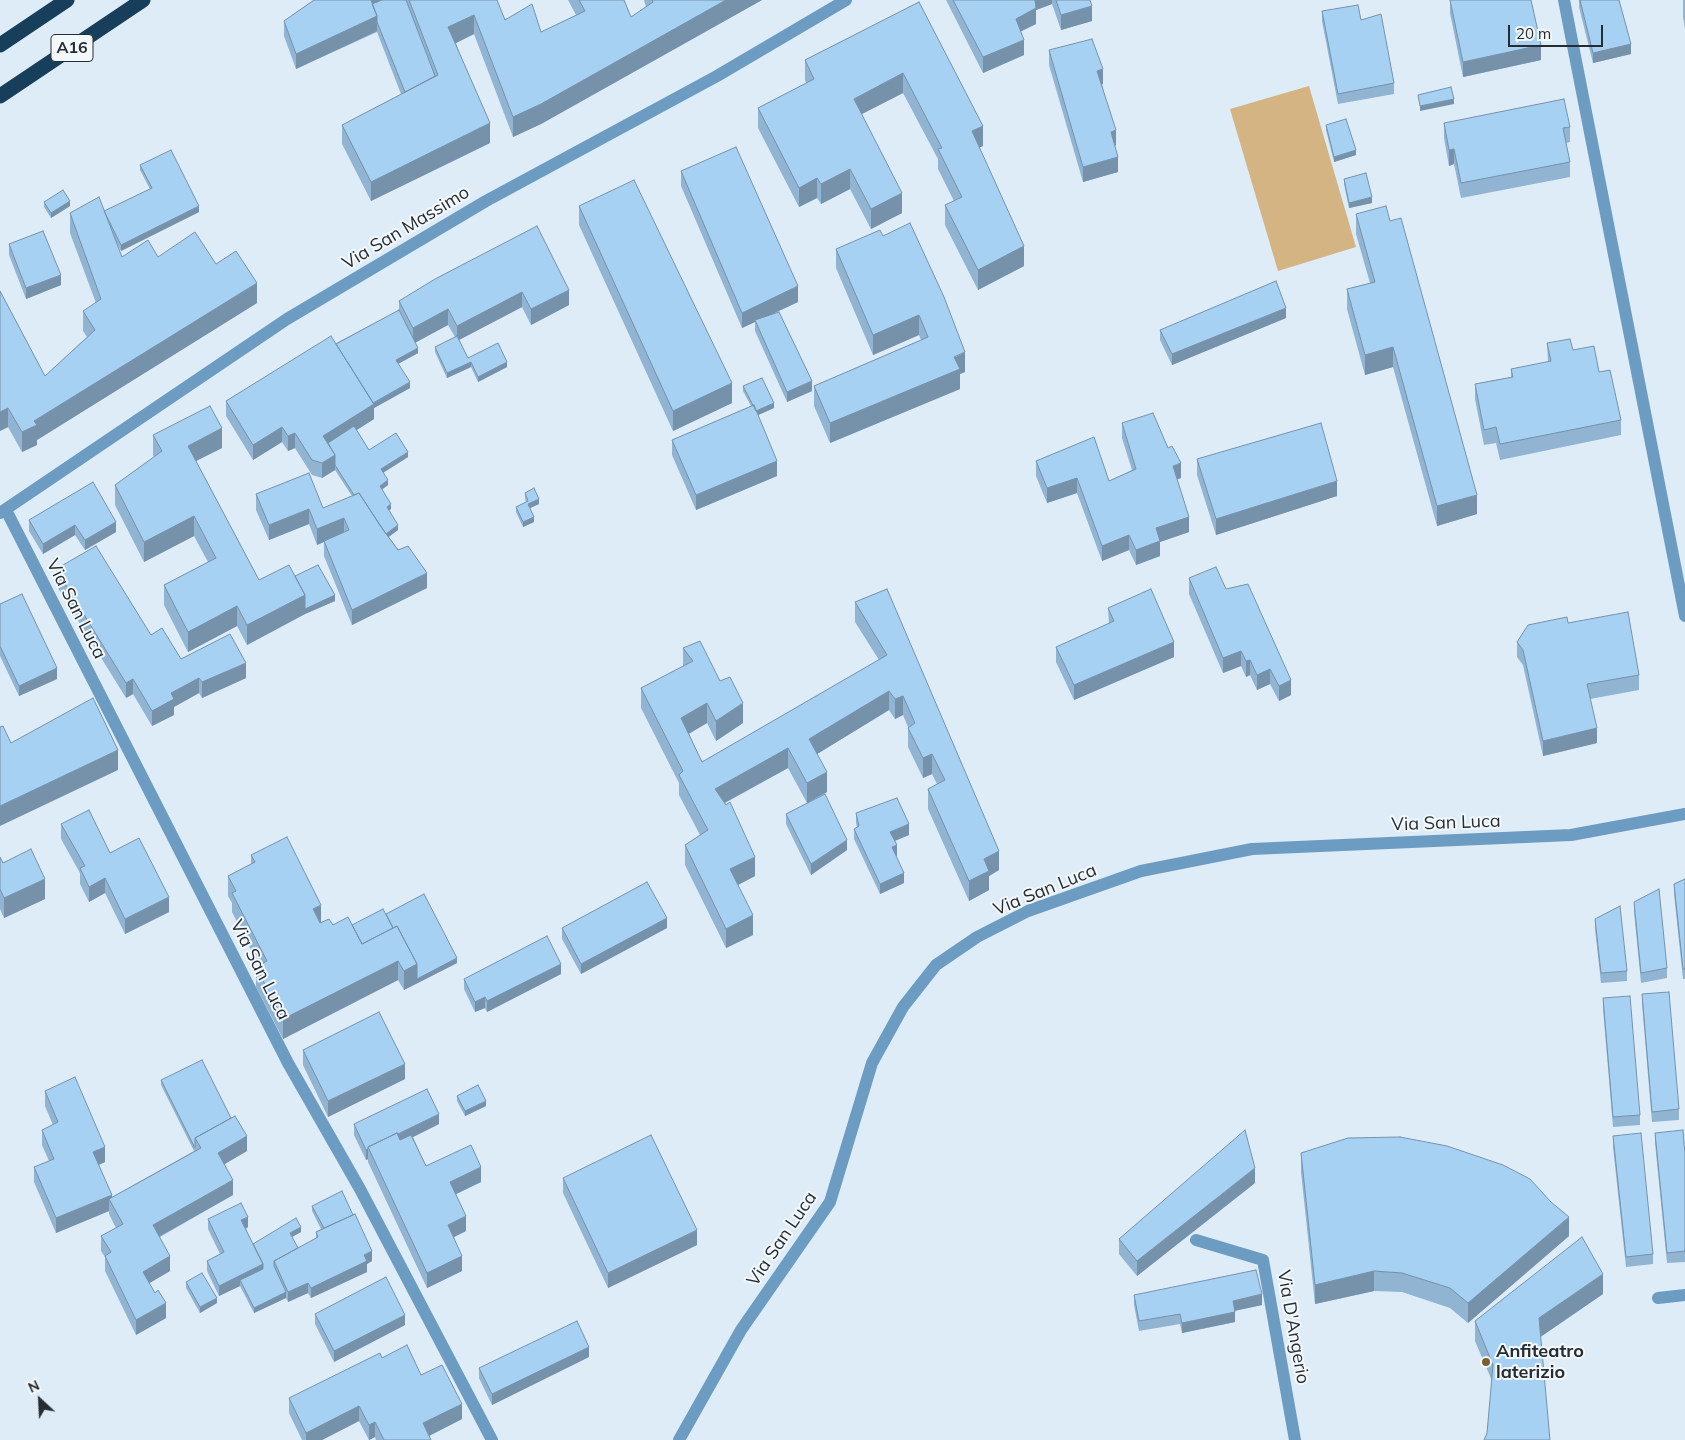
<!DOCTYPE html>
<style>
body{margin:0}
#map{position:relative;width:1685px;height:1440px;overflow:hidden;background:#deecf8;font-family:Mulish,sans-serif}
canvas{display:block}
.north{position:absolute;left:15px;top:1375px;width:50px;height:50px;-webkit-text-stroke:4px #f2f8fc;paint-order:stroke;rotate:335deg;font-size:14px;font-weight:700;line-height:20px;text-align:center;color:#272c30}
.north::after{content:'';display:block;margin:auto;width:18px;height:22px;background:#272c30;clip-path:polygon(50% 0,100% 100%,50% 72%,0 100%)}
.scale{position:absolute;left:1508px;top:25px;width:95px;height:22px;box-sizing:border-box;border:2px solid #272c30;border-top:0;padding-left:6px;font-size:15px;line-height:18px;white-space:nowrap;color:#272c30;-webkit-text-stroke:4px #f2f8fc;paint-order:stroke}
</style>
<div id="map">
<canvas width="1685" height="1440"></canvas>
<div class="north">N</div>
<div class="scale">20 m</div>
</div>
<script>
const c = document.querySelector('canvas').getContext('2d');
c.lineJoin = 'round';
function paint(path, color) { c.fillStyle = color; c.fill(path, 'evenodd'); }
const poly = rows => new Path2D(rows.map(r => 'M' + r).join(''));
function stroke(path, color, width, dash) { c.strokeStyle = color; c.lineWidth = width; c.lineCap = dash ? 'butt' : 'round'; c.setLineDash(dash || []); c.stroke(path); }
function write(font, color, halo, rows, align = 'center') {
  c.font = font + ' Mulish,sans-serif'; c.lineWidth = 4; c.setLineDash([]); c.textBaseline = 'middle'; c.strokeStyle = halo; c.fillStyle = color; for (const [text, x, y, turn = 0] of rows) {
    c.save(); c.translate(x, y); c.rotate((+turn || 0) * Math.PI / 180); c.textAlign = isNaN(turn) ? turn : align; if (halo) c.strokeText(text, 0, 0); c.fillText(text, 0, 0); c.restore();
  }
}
const green = poly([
 [1309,86,1356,247,1278,271,1230,109]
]);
const street = poly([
 [1564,0,1685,616],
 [6,510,288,1063,360,1189,492,1440],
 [0,513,287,319,486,201,717,76,846,0],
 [1196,1240,1263,1260,1295,1440],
 [1658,1298,1685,1295],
 [679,1440,741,1330,830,1202,872,1063,903,1007,936,965,977,937,1028,911,1141,871,1252,849,1571,835,1685,814]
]);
const highway = poly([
 [0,45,67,0],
 [0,96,143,0]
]);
const wall = poly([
 [314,0,497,0,505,20,541,32,576,15,568,0,624,0,631,17,646,7,644,0,762,0,541,124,513,137,474,34,456,43,490,143,371,201,342,144,342,125,401,94,377,32,296,69,284,36,284,21],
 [946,0,1090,0,1092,21,1061,30,1052,4,1036,10,1036,24,1020,31,1024,55,983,73],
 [1450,0,1531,0,1541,60,1463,77,1450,13],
 [1579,0,1619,0,1631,54,1593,63,1579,7],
 [1683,0,1685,0,1685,28,1683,17],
 [919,2,983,146,979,147,1024,266,978,290,945,225,945,205,954,201,938,169,938,159,903,93,862,114,902,213,871,229,850,189,821,204,817,198,799,207,758,128,758,108,806,83,805,80,805,60],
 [1322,11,1394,83,1394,94,1338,104,1322,21],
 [1049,50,1103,84,1102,84,1116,145,1115,146,1118,172,1083,182,1049,65],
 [1444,123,1570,127,1570,142,1566,143,1570,162,1570,177,1461,198,1454,164,1449,166,1444,138],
 [1326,125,1356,155,1334,162,1326,130],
 [140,165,199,212,121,251,114,238,122,257,158,257,216,264,257,303,37,440,37,445,22,452,8,427,0,431,0,291,45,376,87,337,83,331,83,311,96,303,70,233,70,213,104,211,150,189,140,170],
 [681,171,798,302,768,316,812,391,787,402,755,331,755,322,742,328,681,186],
 [1344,179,1372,203,1349,208,1344,184],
 [44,202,70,206,51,218,44,207],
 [579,206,732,403,673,431,579,225],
 [1356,214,1390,221,1477,514,1437,526,1393,367,1365,375,1347,309,1347,289,1370,283,1356,234],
 [537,226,569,305,531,325,522,307,459,340,468,358,507,367,478,382,471,367,447,378,435,352,435,347,455,337,448,325,415,342,418,353,398,364,410,388,374,408,374,419,357,430,369,450,408,457,383,473,388,485,382,489,391,509,389,510,398,530,389,537,427,588,352,625,324,556,324,542,317,545,309,524,269,540,256,510,256,494,323,508,352,496,335,470,322,478,312,475,295,448,288,451,282,442,253,460,226,416,226,401,399,310,399,301],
 [883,236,965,372,960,374,960,389,830,443,814,406,814,386,921,340,919,335,873,355,836,268,836,249],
 [9,244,61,285,26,299,9,255],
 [1286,318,1172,365,1160,340,1160,330],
 [1547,343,1573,350,1599,372,1621,420,1621,435,1500,460,1496,443,1484,445,1475,399,1475,384,1511,377,1511,369,1548,362],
 [743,386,774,408,758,415,777,476,696,510,672,455,672,440,751,406,743,391],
 [1122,423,1181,478,1177,479,1189,532,1160,542,1160,556,1136,565,1129,550,1102,561,1077,493,1047,503,1036,476,1036,461,1109,481,1132,470,1122,438],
 [153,435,222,448,196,461,259,580,295,576,335,601,305,614,247,645,237,626,188,652,164,605,164,585,208,562,194,536,144,562,115,505,115,485,154,457,153,455],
 [1197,459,1337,496,1216,535,1197,475],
 [525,493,539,504,530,508,534,522,523,527,516,512,516,507,526,502,525,498],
 [29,520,116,522,116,532,85,550,75,535,43,554,29,531],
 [56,569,151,635,181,659,246,678,202,698,199,693,174,707,174,715,152,726,133,694,126,698,56,585],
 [1189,578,1226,589,1291,695,1279,701,1270,684,1257,690,1250,675,1246,677,1241,666,1223,673,1189,594],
 [887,589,999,870,989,876,989,890,969,901,928,809,928,789,937,784,932,774,923,778,908,747,908,727,903,715,895,719,889,710,817,754,827,792,810,801,847,850,811,875,786,824,786,814,807,803,788,768,725,803,755,876,738,885,753,935,726,948,685,865,685,845,700,835,679,795,679,783,641,708,641,688,683,666,683,648,720,681,743,723,716,741,707,723,689,734,702,762,879,660,855,622,855,602],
 [0,604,57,679,19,696,0,656],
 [1108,608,1174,657,1074,700,1056,662,1056,647,1109,624],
 [1568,623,1639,675,1639,690,1590,699,1597,743,1543,756,1523,665,1517,657,1517,642],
 [856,813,909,835,894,841,896,856,904,883,880,894,854,839,854,829,857,827,856,823],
 [61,824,110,853,169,912,125,934,105,893,89,902,80,884,80,873,61,839],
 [251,855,321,922,333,925,352,925,386,914,457,963,404,990,398,980,283,1039,256,987,256,967,259,966,232,912,232,903,228,896,228,876,251,864],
 [0,857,3,863,45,899,4,918,0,909],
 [1685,879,1685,979,1683,979,1674,894,1674,884],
 [1634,902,1667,968,1667,978,1641,983,1634,912],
 [1595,919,1627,971,1627,981,1601,983,1595,929],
 [562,928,667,928,581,974,562,939],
 [561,974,487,1012,485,1008,475,1012,464,989,464,979],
 [1642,994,1679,1109,1679,1120,1652,1122,1642,1004],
 [1603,998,1640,1115,1640,1125,1613,1127,1603,1009],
 [303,1050,405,1079,328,1117,303,1065],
 [161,1080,247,1151,224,1164,233,1195,160,1237,170,1271,149,1283,166,1318,136,1335,105,1271,105,1257,101,1251,101,1236,116,1228,109,1214,109,1211,56,1233,34,1182,34,1167,49,1161,42,1145,42,1130,53,1125,45,1106,45,1091,105,1162,99,1165,112,1197,194,1151,161,1085],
 [457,1096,486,1106,465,1116,457,1101],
 [354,1124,439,1124,413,1137,426,1166,481,1182,456,1194,466,1231,454,1237,462,1271,427,1288,368,1162,368,1159,366,1160,354,1135],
 [1655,1133,1685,1154,1685,1262,1667,1263,1655,1143],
 [1613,1136,1653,1254,1653,1264,1626,1267,1613,1147],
 [1301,1153,1569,1236,1468,1323,1450,1308,1402,1292,1374,1291,1315,1304,1301,1172],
 [563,1178,697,1245,608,1288,563,1193],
 [1255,1183,1137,1276,1119,1254,1119,1239],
 [312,1206,372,1261,367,1264,367,1272,311,1298,308,1293,288,1302,286,1298,254,1313,240,1286,219,1296,207,1271,207,1261,220,1254,208,1229,208,1219,248,1227,246,1229,253,1244,301,1232,292,1237,298,1248,316,1239,316,1232,321,1229,312,1211],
 [186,1282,217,1303,200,1313,186,1288],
 [1603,1294,1540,1337,1487,1433,1492,1381,1475,1341,1475,1321],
 [1134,1295,1262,1305,1235,1311,1235,1322,1182,1333,1180,1324,1139,1331,1134,1305],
 [315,1314,405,1325,334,1362,315,1324],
 [589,1357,492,1405,479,1378,479,1368],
 [382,1358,421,1375,462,1419,429,1436,431,1440,376,1440,375,1437,369,1440,359,1421,322,1440,302,1440,289,1413,289,1398]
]);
const shadedWall = poly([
 [370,0,403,0,374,13],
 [726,0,762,0,541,124,513,137,513,117],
 [1034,0,1052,0,1052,4,1036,10,1036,24,1016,34,1016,19],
 [1092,6,1092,21,1061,30,1061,15],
 [474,15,474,34,448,47,448,27],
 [377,16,377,31,296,69,296,54],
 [1024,40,1024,55,983,73,983,57],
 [1631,44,1631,54,1593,63,1593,53],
 [1541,45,1541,60,1463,77,1463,62],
 [1103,69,1103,84,1097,86,1097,71],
 [903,73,903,93,854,118,854,99],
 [1454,99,1454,104,1420,111,1420,106],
 [490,123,490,143,371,201,371,182],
 [983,126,983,146,972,151,972,131],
 [1116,130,1116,145,1111,147,1111,132],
 [1454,149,1454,164,1449,166,1449,150],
 [1356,150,1356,155,1334,162,1334,157],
 [1118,157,1118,172,1083,182,1083,167],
 [850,169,850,189,821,204,821,184],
 [817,178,817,198,799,207,799,188],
 [902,193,902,213,871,229,871,209],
 [1372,197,1372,203,1349,208,1349,203],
 [70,201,70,206,51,218,51,213],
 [199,206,199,212,121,251,121,245],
 [1024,246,1024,266,978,290,978,270],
 [61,275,61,285,26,299,26,288],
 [257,283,257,303,37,440,37,445,22,452,22,432,34,421],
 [798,286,798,302,742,328,742,313],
 [569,290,569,305,531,325,531,309],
 [522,292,522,307,457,341,457,326],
 [1286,308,1286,318,1172,365,1172,354],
 [448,309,448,325,413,344,413,328],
 [919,315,919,335,873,355,873,335],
 [1393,347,1393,367,1365,375,1365,355],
 [418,348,418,353,396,365,396,360],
 [965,352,965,372,960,374,960,389,830,443,830,423],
 [471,362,471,367,447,378,447,373],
 [507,362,507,367,478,382,478,377],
 [812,381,812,391,787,402,787,392],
 [410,382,410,388,374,408,374,419,326,449,323,436,369,406],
 [732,383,732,403,673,431,673,411],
 [774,403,774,408,756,416,756,411],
 [8,408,8,427,0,431,0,412],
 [282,427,282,442,253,460,253,445],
 [222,428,222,448,188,465,188,446],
 [295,433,295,448,288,451,288,436],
 [408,452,408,457,381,474,381,469],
 [335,455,335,470,322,478,322,463],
 [777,461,777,476,696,510,696,495],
 [1181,463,1181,478,1173,481,1173,466],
 [1077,478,1077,493,1047,503,1047,488],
 [388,480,388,485,380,491,380,486],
 [1337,481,1337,496,1216,535,1216,519],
 [1477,495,1477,514,1437,526,1437,506],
 [539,499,539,504,528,509,528,504],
 [391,504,391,509,387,512,387,507],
 [309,509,309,524,269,540,269,525],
 [194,516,194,536,144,562,144,542],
 [534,517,534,522,523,527,523,522],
 [1189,517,1189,532,1160,542,1160,556,1136,565,1136,550,1156,528],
 [344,518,344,533,317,545,317,529],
 [116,522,116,532,85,550,85,540],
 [75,525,75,535,43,554,43,544],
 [398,525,398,530,381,542,381,537],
 [1129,535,1129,550,1102,561,1102,546],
 [427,573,427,588,352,625,352,610],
 [305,595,335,595,335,601,305,614,247,645,247,625],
 [237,606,237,626,188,652,188,632],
 [1174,642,1174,657,1074,700,1074,685],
 [1241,651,1241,666,1223,673,1223,658],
 [1250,660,1250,675,1246,677,1246,661],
 [246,663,246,678,202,698,202,682],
 [57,668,57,679,19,696,19,686],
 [1270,669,1270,684,1257,690,1257,675],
 [199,678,199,693,174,707,174,715,152,726,152,711,171,693],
 [133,679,133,694,126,698,126,683],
 [1291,680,1291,695,1279,701,1279,686],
 [889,691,889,710,809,759,809,739],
 [903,696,903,715,895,719,895,699],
 [707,703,707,723,681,738,681,718],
 [743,703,743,723,716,741,716,721],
 [1597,728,1597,743,1543,756,1543,741],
 [788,748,788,768,715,808,715,789],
 [118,750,118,770,0,826,0,806],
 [932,754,932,774,923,778,923,758],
 [827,772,827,792,807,803,807,783],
 [909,824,909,835,890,843,890,832],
 [847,840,847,850,811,875,811,864],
 [897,845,897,856,892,857,892,847],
 [999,851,999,870,989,876,989,890,969,901,969,881,984,859],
 [755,857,755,876,730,889,730,869],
 [904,873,904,883,880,894,880,884],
 [105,878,105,893,89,902,89,887],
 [45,879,45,899,4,918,4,898],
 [169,897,169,912,125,934,125,919],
 [321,905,321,924,313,909],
 [753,915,753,935,726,948,726,929],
 [667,918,667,928,581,974,581,964],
 [457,958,457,963,404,990,404,971,417,964],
 [398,961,398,980,283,1039,283,1019],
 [561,964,561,974,487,1012,487,1001],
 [485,997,485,1008,475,1012,475,1002],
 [405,1064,405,1079,328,1117,328,1101],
 [486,1101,486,1106,465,1116,465,1111],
 [439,1114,439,1124,373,1157,369,1149],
 [247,1136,247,1151,218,1168,218,1153],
 [105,1147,105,1162,93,1167,93,1152],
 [368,1149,368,1159,366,1160,366,1150],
 [481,1167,481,1182,450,1197,450,1182],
 [1255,1168,1255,1183,1137,1276,1137,1261],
 [233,1180,233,1195,153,1240,153,1225],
 [112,1195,112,1205,109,1199,109,1211,56,1233,56,1218],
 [466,1216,466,1231,448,1240,448,1225],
 [248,1217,248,1227,241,1231,241,1220],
 [1569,1217,1569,1236,1468,1323,1468,1303],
 [301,1227,301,1232,290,1238,290,1233],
 [697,1230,697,1245,608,1288,608,1273],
 [372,1251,372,1261,367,1264,367,1272,311,1298,311,1288,364,1255],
 [170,1256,170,1271,143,1287,143,1272],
 [462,1256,462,1271,427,1288,427,1273],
 [263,1264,263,1274,240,1280,240,1286,219,1296,219,1286],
 [1374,1271,1374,1291,1315,1304,1315,1285],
 [1603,1274,1603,1294,1539,1338,1539,1318],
 [308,1283,308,1293,288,1302,288,1292],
 [286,1292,286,1298,254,1313,254,1308],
 [1262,1294,1262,1305,1233,1311,1233,1301],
 [217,1298,217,1303,200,1313,200,1307],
 [166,1303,166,1318,136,1335,136,1320],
 [1235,1312,1235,1322,1182,1333,1182,1323],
 [405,1315,405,1325,334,1362,334,1351],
 [589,1347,589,1357,492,1405,492,1394],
 [462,1404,462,1419,423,1439,423,1423],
 [359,1406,359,1421,322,1440,306,1440,306,1433],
 [375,1422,375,1437,369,1440,369,1425]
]);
const building = poly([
 [314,0,371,0,377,16,296,54,284,21,314,0],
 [382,0,406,0,435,76,405,92,377,22,377,16,372,4,382,0],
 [409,0,497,0,505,20,532,4,541,32,585,11,579,0,624,0,631,17,653,2,652,0,726,0,541,104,513,117,474,15,448,27,490,123,371,182,342,125,438,75,409,0],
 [953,0,1035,0,1036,8,1016,19,1024,40,983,57,953,0],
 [1056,0,1090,0,1092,6,1061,15,1056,0],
 [1450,0,1531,0,1541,45,1463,62,1450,0],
 [1580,0,1619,0,1631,44,1593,53,1580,0],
 [919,2,983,126,972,131,1024,246,978,270,945,205,962,197,938,149,942,148,903,73,854,99,902,193,871,209,850,169,821,184,817,178,799,188,758,108,814,79,805,60,919,2],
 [1358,5,1361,20,1381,14,1394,83,1338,94,1322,11,1358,5],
 [1092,39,1103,69,1097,71,1116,130,1111,132,1118,157,1083,167,1049,50,1092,39],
 [1451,87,1454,99,1420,106,1418,95,1451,87],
 [1564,99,1570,127,1563,128,1570,162,1461,183,1454,149,1449,150,1444,123,1564,99],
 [1346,119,1356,150,1334,157,1326,125,1346,119],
 [736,147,798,286,742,313,681,171,736,147],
 [171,150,199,206,121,245,104,211,152,188,140,165,171,150],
 [1366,173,1372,197,1349,203,1344,179,1366,173],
 [634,180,732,383,673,411,579,206,634,180],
 [63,190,70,201,51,213,44,202,63,190],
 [99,197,122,257,148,240,158,257,195,232,216,264,236,251,257,283,34,421,37,425,22,432,8,408,0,412,0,291,45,376,95,330,83,311,101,299,70,213,99,197],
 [1386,206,1390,221,1401,218,1477,495,1437,506,1393,347,1365,355,1347,289,1375,282,1356,214,1386,206],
 [910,223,944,297,965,352,954,357,960,369,830,423,814,386,928,337,919,315,873,335,836,249,880,230,883,236,910,223],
 [537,226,569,290,531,309,522,292,457,326,448,309,413,328,399,301,435,279,537,226],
 [43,231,61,275,26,288,9,244,43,231],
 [1276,281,1286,308,1172,354,1160,330,1276,281],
 [399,310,418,348,396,360,410,382,373,403,336,344,399,310],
 [779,312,812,381,787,392,755,320,779,312],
 [331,336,374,404,323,436,335,455,322,463,312,460,295,433,288,436,282,427,253,445,226,401,331,336],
 [457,336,468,358,498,343,507,362,478,377,471,362,447,373,435,347,457,336],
 [1570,339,1573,350,1594,346,1599,372,1610,370,1621,420,1500,444,1496,427,1484,430,1475,384,1513,377,1511,369,1551,361,1547,343,1570,339],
 [762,378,774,403,756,411,743,386,762,378],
 [754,405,777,461,696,495,672,440,754,405],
 [210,406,222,428,188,446,259,580,289,565,305,595,247,625,237,606,188,632,164,585,216,558,194,516,144,542,115,485,162,451,153,435,210,406],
 [1153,413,1168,448,1172,446,1181,463,1173,466,1189,517,1156,528,1160,541,1136,550,1129,535,1102,546,1077,478,1047,488,1036,461,1094,437,1109,481,1136,469,1122,423,1153,413],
 [1321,423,1337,481,1216,519,1197,459,1321,423],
 [354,426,369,450,396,433,408,452,381,469,388,480,380,486,391,504,387,507,398,525,386,534,359,493,354,495,335,465,335,455,328,443,354,426],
 [309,473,323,508,359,493,381,527,398,550,408,546,427,573,352,610,324,541,349,530,344,518,317,529,309,509,269,525,256,494,309,473],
 [93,482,116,522,85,540,75,525,43,544,29,520,93,482],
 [534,488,539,499,528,504,534,517,523,522,516,507,528,501,525,493,534,488],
 [96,546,151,635,162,628,181,659,230,634,246,663,202,682,199,678,171,693,174,699,152,711,133,679,126,683,56,569,96,546],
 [318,565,335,595,305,609,305,595,295,576,318,565],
 [1216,567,1226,589,1248,584,1291,680,1279,686,1270,669,1257,675,1250,660,1246,661,1241,651,1223,658,1189,578,1216,567],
 [887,589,999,851,984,859,989,871,969,881,928,789,945,780,932,754,923,758,908,728,915,723,903,696,895,699,889,691,809,739,827,772,807,783,788,748,715,789,726,805,730,802,755,857,730,869,753,915,726,929,685,845,708,830,679,775,683,771,641,688,693,661,683,648,700,641,720,681,730,677,743,703,716,721,707,703,681,718,702,762,887,655,855,602,887,589],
 [1151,589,1174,642,1074,685,1056,647,1114,621,1108,608,1151,589],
 [22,594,57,668,19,686,0,646,0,604,22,594],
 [1628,612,1639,675,1587,684,1597,728,1543,741,1523,650,1517,642,1528,625,1567,617,1568,623,1628,612],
 [93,698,118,750,0,806,0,727,3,726,11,743,93,698],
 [825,794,847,840,811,864,786,814,825,794],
 [897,798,909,824,890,832,897,845,892,847,904,873,880,884,854,829,859,826,856,813,897,798],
 [89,810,110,853,139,838,169,897,125,919,105,878,89,887,80,868,85,866,61,824,89,810],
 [287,837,321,905,313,909,320,923,329,919,333,925,348,917,362,944,397,926,417,964,404,971,398,961,283,1019,256,967,267,961,232,893,236,891,228,876,255,862,251,855,287,837],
 [31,849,45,879,4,898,0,889,0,857,3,863,31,849],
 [1685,879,1685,969,1683,969,1674,884,1685,879],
 [647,882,667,918,581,964,562,928,647,882],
 [1659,889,1667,968,1641,973,1634,902,1659,889],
 [424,894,457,958,417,979,417,964,397,926,393,928,386,914,424,894],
 [1620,906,1627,971,1601,973,1595,919,1620,906],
 [383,909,393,928,362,944,352,925,383,909],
 [547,936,561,964,487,1001,485,997,475,1002,464,979,547,936],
 [1669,992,1679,1109,1652,1112,1642,994,1669,992],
 [1630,996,1640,1115,1613,1117,1603,998,1630,996],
 [379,1012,405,1064,328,1101,303,1050,379,1012],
 [202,1060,231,1118,195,1138,195,1148,161,1080,202,1060],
 [75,1077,105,1147,93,1152,112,1195,56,1218,34,1167,54,1159,42,1130,58,1122,45,1091,75,1077],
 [478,1085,486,1101,465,1111,457,1096,478,1085],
 [427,1089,439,1114,398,1134,397,1133,368,1147,368,1149,366,1150,354,1124,427,1089],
 [235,1116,247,1136,218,1153,233,1180,153,1225,170,1256,143,1272,155,1293,158,1290,166,1303,136,1320,105,1256,111,1252,101,1236,123,1224,109,1199,201,1148,195,1138,235,1116],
 [1245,1130,1255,1168,1137,1261,1119,1239,1245,1130],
 [1683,1130,1685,1154,1685,1251,1667,1253,1655,1133,1683,1130],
 [397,1133,400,1140,411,1135,426,1166,471,1145,481,1167,450,1182,466,1216,448,1225,462,1256,427,1273,368,1147,397,1133],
 [1641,1133,1653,1254,1626,1257,1613,1136,1641,1133],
 [651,1135,697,1230,608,1273,563,1178,651,1135],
 [1400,1137,1447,1146,1503,1165,1530,1179,1551,1202,1569,1217,1468,1303,1450,1288,1402,1273,1374,1271,1315,1285,1301,1153,1348,1138,1400,1137],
 [342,1191,353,1215,324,1228,312,1206,342,1191],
 [241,1203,248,1217,241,1220,263,1264,219,1286,207,1261,224,1252,208,1219,241,1203],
 [355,1214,372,1251,364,1255,367,1261,311,1288,308,1283,288,1292,274,1261,318,1237,316,1232,355,1214],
 [296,1218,301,1227,290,1233,298,1248,274,1261,274,1266,286,1292,254,1308,240,1280,263,1269,263,1264,253,1244,296,1218],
 [1582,1237,1603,1274,1539,1318,1550,1440,1484,1440,1487,1433,1493,1365,1475,1321,1582,1237],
 [1256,1270,1262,1294,1233,1301,1235,1312,1182,1323,1180,1314,1139,1321,1134,1295,1256,1270],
 [202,1273,217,1298,200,1307,186,1282,202,1273],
 [386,1277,405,1315,334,1351,315,1314,386,1277],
 [577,1321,589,1347,492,1394,479,1368,577,1321],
 [407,1345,421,1375,442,1365,462,1404,423,1423,431,1440,384,1440,375,1422,369,1425,359,1406,306,1433,289,1398,380,1353,382,1358,407,1345]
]);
const markers = [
 [1486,1362,5,"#7a5e31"]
];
const shields = [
 [72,48,42]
];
const shieldNames = [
 ["A16",72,48]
];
const streetNames = [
 ["Via San Massimo",406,228,-31],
 ["Via San Luca",76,609,63],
 ["Via San Luca",1446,823,-2],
 ["Via San Luca",1045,890,-22],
 ["Via San Luca",260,970,63],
 ["Via San Luca",782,1239,-56],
 ["Via D'Angerio",1293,1327,80]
];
const poiNames = [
 ["Anfiteatro",1496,1352],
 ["laterizio",1496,1373]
];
paint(green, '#d4b483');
stroke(street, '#6d9cc2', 12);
stroke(highway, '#173f5c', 15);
paint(wall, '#90b4d1');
paint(shadedWall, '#7592aa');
paint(building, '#a7d1f3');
stroke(building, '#7592aa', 1);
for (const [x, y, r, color] of markers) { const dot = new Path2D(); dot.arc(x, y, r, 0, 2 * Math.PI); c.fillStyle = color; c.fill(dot); stroke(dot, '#f2f8fc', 2); }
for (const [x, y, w] of shields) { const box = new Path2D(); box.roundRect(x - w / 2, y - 13.5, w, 27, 4); c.fillStyle = '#f2f8fc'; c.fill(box); stroke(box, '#272c30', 1); }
write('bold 16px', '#272c30', null, shieldNames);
write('18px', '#272c30', '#f2f8fc', streetNames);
write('bold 18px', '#272c30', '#f2f8fc', poiNames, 'left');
</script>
